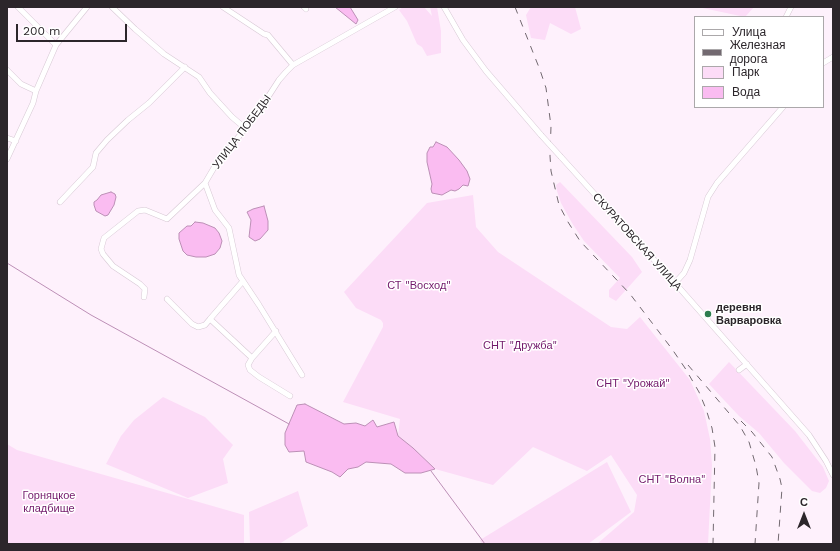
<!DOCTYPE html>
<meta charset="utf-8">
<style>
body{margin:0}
#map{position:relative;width:840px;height:551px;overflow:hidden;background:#fef1fc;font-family:"Work Sans",sans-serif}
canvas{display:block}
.frame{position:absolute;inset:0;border:8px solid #2c262b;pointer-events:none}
.legend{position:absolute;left:694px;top:16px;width:130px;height:92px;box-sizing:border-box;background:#fff;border:1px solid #aba8aa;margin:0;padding:5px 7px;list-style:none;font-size:12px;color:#2c262b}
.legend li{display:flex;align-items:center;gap:8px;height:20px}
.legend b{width:20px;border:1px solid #aba8aa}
.north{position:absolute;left:784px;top:495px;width:40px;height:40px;-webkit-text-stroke:3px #fff;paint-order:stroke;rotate:0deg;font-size:11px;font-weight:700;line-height:16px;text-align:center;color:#2c262b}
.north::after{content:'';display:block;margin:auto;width:14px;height:18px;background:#2c262b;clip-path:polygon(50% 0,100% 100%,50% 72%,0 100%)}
.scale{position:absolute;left:16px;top:24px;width:111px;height:18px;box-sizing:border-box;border:2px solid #2c262b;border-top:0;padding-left:5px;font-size:12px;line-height:14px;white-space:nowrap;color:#2c262b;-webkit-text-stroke:3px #fff;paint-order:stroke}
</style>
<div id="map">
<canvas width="840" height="551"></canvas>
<div class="frame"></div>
<ul class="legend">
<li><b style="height:5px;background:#fff"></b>Улица</li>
<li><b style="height:5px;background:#726970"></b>Железная дорога</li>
<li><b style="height:11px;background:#fcdcf7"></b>Парк</li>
<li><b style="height:11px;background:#fabcf1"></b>Вода</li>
</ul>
<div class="north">С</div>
<div class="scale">200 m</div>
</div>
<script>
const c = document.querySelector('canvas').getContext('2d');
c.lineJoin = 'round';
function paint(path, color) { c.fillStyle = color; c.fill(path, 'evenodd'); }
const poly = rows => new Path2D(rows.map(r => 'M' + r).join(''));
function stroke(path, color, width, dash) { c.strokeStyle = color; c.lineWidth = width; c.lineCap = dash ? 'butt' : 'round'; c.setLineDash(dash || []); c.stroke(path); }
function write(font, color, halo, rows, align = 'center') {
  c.font = font + ' "Work Sans",sans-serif'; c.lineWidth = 3; c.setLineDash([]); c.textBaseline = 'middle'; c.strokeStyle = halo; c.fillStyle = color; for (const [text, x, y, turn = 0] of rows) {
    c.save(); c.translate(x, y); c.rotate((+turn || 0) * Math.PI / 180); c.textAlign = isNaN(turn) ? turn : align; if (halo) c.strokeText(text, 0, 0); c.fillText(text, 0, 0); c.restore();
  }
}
const green = poly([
 [403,7,424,7,432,16,430,7,437,7,441,31,441,53,427,56,422,47,417,44,407,21,399,10],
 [531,7,575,7,581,29,571,34,550,23,545,40,531,38,526,15],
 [698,7,754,7,745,17],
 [560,182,632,257,642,272,616,301,609,297,609,290,620,278,584,241,572,223,561,203,557,191,556,185],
 [473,195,476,227,498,252,611,327,627,329,640,317,690,380,704,411,710,439,712,465,708,544,597,544,634,512,637,495,611,455,587,471,533,447,493,485,435,469,413,448,398,436,400,419,343,402,383,327,383,323,381,320,356,308,344,292,427,203],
 [729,362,795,431,823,467,829,481,826,488,820,493,812,491,784,463,759,433,739,416,709,384],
 [163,397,205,417,233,445,223,459,228,483,188,498,106,464,121,436,134,420],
 [7,444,17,450,244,515,244,544,7,544],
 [607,462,631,512,588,544,482,544,480,540],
 [298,491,308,526,279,544,250,544,249,512]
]);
const water = poly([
 [335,7,350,7,358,20,356,24,335,7],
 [436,142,447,147,459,160,467,171,470,179,468,186,463,185,459,189,455,191,451,190,442,195,432,193,431,189,432,184,427,162,427,153,430,147,433,147,436,142],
 [111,192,115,194,116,197,114,205,108,215,105,216,96,211,94,205,94,202,97,200,101,195,111,192],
 [264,206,268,221,268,230,260,239,255,241,249,237,251,220,247,212,253,209,264,206],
 [195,222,203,223,215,228,219,233,222,241,220,248,215,254,206,257,196,257,187,255,183,251,179,239,179,233,187,226,191,226,195,222],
 [305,404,344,424,356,423,365,426,373,420,377,427,394,422,398,436,413,448,435,469,421,473,405,473,391,464,366,462,358,467,348,469,340,477,332,472,306,462,304,451,289,452,285,445,285,433,297,405,305,404]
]);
const stream = poly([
 [7,263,91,315,289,424],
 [431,471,485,544]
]);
const minor = poly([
 [18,7,56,45],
 [112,7,135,29,164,54,199,77,210,93,232,117,245,128],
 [223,7,264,34,268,35,293,65],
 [304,7,306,9],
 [444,7,463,40,486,71,541,135],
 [786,17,791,7],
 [823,63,833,57],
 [7,70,21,84,36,91],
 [7,138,16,141],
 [561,157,675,283,809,435,826,461,833,475],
 [7,159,33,103,36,91,56,45,87,7],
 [205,183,215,210,229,228,239,275,259,305,302,375],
 [60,202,93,167,96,153,107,140,128,120,149,103,185,67],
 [675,283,684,273,690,260,708,197,717,183,783,107],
 [144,297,145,289,140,284,113,266,103,254,101,249,104,238,138,211,145,210,167,219,205,183,215,166,257,114,279,80,286,72,293,65,395,7],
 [167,299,192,324,198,327,205,325,210,319,252,358],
 [210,319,243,281],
 [276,331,252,358,248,365,250,370,259,377,290,396],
 [739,370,747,364]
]);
const rail = poly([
 [515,7,540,70,546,88,551,126,550,156,551,171,559,205,568,222,580,241,630,294,672,349,685,368,699,392,706,409,712,428,715,447,713,544],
 [688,365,740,426,749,442,756,466,759,483,755,544],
 [741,421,752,432,772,457,780,479,782,488,778,544]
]);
const minorBridge = poly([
 [541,135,561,157]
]);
const markers = [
 [708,314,4,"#2d7e4f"]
];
const streetNames = [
 ["УЛИЦА ПОБЕДЫ",242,132,-53],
 ["СКУРАТОВСКАЯ УЛИЦА",637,242,48]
];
const parkNames = [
 ["СТ \"Восход\"",419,286],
 ["СНТ \"Дружба\"",520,346],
 ["СНТ \"Урожай\"",633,384],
 ["СНТ \"Волна\"",672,480],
 ["Горняцкое",49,496],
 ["кладбище",49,509]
];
const poiNames = [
 ["деревня",716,308],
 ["Варваровка",716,321]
];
paint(green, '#fcdcf7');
paint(water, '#fabcf1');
stroke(water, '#bc8fb6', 1);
stroke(stream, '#bc8fb6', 1);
stroke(minor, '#d7c8d4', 6);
stroke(minor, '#fff', 5);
stroke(rail, '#726970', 1, [7, 7]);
stroke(minorBridge, '#d7c8d4', 6, []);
stroke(minorBridge, '#fff', 5);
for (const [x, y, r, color] of markers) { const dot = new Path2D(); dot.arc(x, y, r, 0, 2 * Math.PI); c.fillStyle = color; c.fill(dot); stroke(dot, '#fff', 1.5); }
write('11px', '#2c262b', '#fff', streetNames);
write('11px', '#72196b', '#fff', parkNames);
write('bold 11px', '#2c262b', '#fff', poiNames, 'left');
</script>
